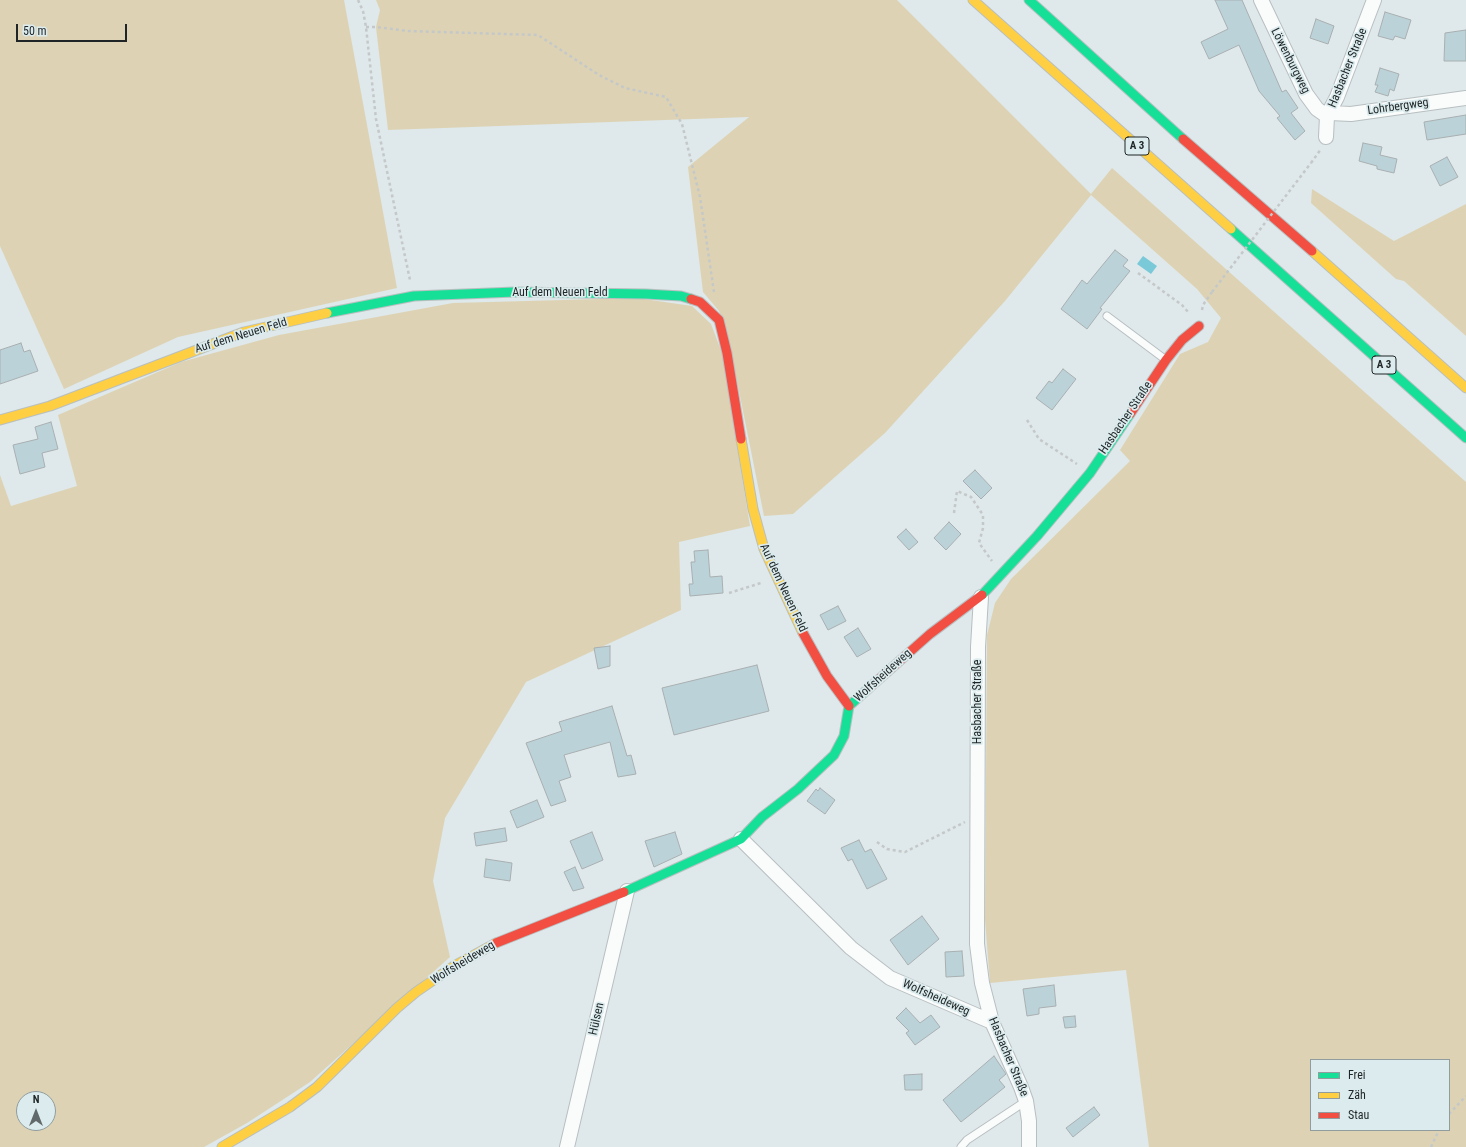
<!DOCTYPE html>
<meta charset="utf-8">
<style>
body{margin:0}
#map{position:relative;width:1466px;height:1147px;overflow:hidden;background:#dfe8ea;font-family:"Roboto Condensed",sans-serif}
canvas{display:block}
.legend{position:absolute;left:1310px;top:1059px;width:140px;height:72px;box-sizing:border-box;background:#dbebee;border:1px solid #909c9e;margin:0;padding:5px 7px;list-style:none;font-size:12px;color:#1f2526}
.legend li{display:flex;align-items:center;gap:8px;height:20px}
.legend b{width:20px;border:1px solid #909c9e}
.north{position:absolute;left:16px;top:1091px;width:40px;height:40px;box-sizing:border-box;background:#dbebee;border:1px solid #909c9e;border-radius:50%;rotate:0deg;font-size:11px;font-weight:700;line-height:16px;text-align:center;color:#1f2526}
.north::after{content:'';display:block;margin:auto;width:14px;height:18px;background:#62696b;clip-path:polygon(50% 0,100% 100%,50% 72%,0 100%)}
.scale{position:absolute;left:16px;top:24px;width:111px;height:18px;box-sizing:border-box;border:2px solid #1f2526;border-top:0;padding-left:5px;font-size:12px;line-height:14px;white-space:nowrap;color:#1f2526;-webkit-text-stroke:3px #dbebee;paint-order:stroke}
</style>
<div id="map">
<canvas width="1466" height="1147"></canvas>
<ul class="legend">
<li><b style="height:5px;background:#16e098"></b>Frei</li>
<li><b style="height:5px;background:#ffcf43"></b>Zäh</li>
<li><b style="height:5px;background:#f24e42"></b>Stau</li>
</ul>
<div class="north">N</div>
<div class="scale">50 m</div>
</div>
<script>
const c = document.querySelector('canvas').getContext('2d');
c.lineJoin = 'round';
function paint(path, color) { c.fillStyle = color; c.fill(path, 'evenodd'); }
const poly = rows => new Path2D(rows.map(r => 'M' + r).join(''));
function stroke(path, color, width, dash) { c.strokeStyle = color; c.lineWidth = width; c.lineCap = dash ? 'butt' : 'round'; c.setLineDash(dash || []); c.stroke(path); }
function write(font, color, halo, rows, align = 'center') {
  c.font = font + ' "Roboto Condensed",sans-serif'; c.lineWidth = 3.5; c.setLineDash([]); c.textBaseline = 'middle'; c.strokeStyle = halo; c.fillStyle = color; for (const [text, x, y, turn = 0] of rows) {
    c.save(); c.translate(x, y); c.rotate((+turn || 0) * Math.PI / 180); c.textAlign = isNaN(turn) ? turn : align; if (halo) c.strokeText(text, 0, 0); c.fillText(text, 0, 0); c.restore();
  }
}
const green = poly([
 [0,0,344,0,397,288,178,337,64,389,0,246],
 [376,0,897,0,1091,194,1112,168,1466,482,1466,1147,1149,1147,1126,970,990,983,985,919,987,635,995,603,1011,579,1130,461,1120,450,1180,354,1208,342,1221,318,1197,289,1091,195,1005,301,885,433,793,514,764,516,727,331,719,311,703,292,688,167,749,117,388,130,376,27,380,10],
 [1311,1060,1449,1060,1449,1130,1311,1130],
 [1312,189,1394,241,1466,204,1466,336,1404,281,1396,279,1311,203],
 [637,298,692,306,711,324,722,353,750,526,679,542,681,610,526,682,445,818,433,881,450,957,310,1082,247,1123,204,1147,0,1147,0,475,11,506,77,486,58,415,181,362,279,335,453,303],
 [24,1099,48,1099,48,1123,24,1123]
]);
const water = poly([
 [1143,256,1157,266,1151,274,1137,264]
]);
const building = poly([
 [1215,0,1242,0,1282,92,1286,90,1298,108,1291,113,1305,131,1295,140,1277,118,1280,116,1259,91,1239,45,1209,59,1201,42,1228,29,1215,0],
 [1385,12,1411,20,1405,39,1395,36,1393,40,1378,36,1385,12],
 [1316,19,1334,26,1328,44,1310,38,1316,19],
 [1466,30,1466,61,1444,61,1445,33,1466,30],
 [1380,68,1399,74,1394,91,1390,89,1388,96,1375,92,1378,85,1375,85,1380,68],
 [1466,115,1466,134,1427,140,1424,122,1466,115],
 [1363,143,1382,147,1380,155,1397,159,1394,173,1377,169,1377,166,1359,161,1363,143],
 [1447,157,1458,177,1440,186,1430,166,1447,157],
 [1115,250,1128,260,1123,266,1130,271,1100,308,1102,309,1087,329,1061,309,1082,280,1087,284,1115,250],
 [21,343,24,352,30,350,38,371,0,384,0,350,21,343],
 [1063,369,1076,379,1052,410,1036,398,1049,381,1052,383,1063,369],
 [51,422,58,449,42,453,45,467,20,474,13,445,38,439,35,427,51,422],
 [975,470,992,488,981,499,963,481,975,470],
 [949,522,961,534,946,550,934,538,949,522],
 [906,529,918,542,909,550,897,537,906,529],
 [708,550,710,577,722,576,723,593,690,596,689,584,693,584,691,562,695,562,694,551,708,550],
 [838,606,846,621,828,630,820,615,838,606],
 [858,628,871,649,857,657,844,637,858,628],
 [610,646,610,666,598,669,594,648,610,646],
 [757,665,769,711,674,735,662,688,757,665],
 [612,706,627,756,631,755,636,774,618,777,610,742,564,755,571,777,559,781,566,801,551,806,526,743,562,731,559,722,612,706],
 [820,788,835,800,825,814,807,801,816,789,818,791,820,788],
 [537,800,544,817,517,828,510,811,537,800],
 [505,828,507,841,476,846,474,833,505,828],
 [592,832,603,860,582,869,570,841,592,832],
 [675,832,682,854,654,867,645,841,675,832],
 [859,840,865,852,871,849,887,879,867,889,852,859,848,861,841,848,859,840],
 [486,859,512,863,510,881,484,877,486,859],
 [575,867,584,888,573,891,564,872,575,867],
 [922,916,939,939,908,965,890,940,922,916],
 [962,951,964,976,946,977,945,952,962,951],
 [1054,985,1056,1006,1039,1008,1039,1014,1027,1016,1023,989,1054,985],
 [906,1008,920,1023,931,1015,940,1027,915,1045,906,1033,909,1031,896,1018,906,1008],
 [1075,1016,1076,1027,1065,1028,1063,1017,1075,1016],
 [994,1056,1006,1074,999,1080,1005,1087,961,1122,943,1100,994,1056],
 [922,1074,922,1090,905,1090,904,1075,922,1074],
 [1094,1107,1100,1115,1073,1137,1066,1128,1094,1107]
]);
const path = poly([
 [358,0,363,11,366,27,376,119,410,280],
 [366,27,376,27,408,31,538,35,599,75,625,88,666,97,682,124,700,197,714,292],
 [1311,163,1321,149],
 [1138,273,1182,305,1189,313],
 [1202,310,1203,305,1212,292],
 [1027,420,1039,439,1077,464],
 [954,513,957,491,971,497,983,515,983,528,979,543,992,561],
 [729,593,761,583],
 [877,842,887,849,905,852,965,822],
 [1449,1114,1466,1096],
 [1431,1147,1439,1130]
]);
const lane = poly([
 [1107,316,1166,360],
 [961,1147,967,1140,1026,1101]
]);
const street = poly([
 [1261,0,1306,94,1317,109,1327,116],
 [1330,113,1351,114,1466,98],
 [1326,137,1327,116,1337,97,1374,0],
 [981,597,978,647,977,944,982,983,992,1022,1021,1087,1026,1101,1029,1121,1029,1147],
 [741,839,851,948,890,978,992,1022],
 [567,1147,627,891]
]);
const fast = poly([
 [1029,0,1183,139],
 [1231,229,1466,438],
 [327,313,414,296,515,292,646,294,681,296,691,299],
 [982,595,1037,536,1090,473,1130,414],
 [624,892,741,839,762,817,798,789,834,755,844,736,849,706,868,689]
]);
const slow = poly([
 [973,0,1231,229],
 [1312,251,1466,388],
 [0,420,50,406,244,332,327,313],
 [741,439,753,509,764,549,803,633],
 [222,1147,290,1107,317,1087,397,1008,416,992,454,966,496,943]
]);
const jam = poly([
 [1183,139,1312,251],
 [691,299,700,302,719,320,727,353,741,439],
 [1130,414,1166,360,1182,340,1199,326],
 [803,633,827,676,849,706],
 [868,689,930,634,982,595],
 [496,943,624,892]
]);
const pathBridge = poly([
 [1212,292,1311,163]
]);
const shields = [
 [1137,146,24],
 [1384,365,24]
];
const shieldNames = [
 ["A 3",1137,146],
 ["A 3",1384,365]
];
const streetNames = [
 ["Löwenburgweg",1290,61,63],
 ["Hasbacher Straße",1348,68,-68],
 ["Lohrbergweg",1398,107,-8],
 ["Auf dem Neuen Feld",560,293],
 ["Auf dem Neuen Feld",241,336,-17],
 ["Hasbacher Straße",1126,418,-56],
 ["Auf dem Neuen Feld",783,588,65],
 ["Wolfsheideweg",883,676,-42],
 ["Hasbacher Straße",978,702,-90],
 ["Wolfsheideweg",463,963,-31],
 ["Wolfsheideweg",936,998,24],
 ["Hülsen",597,1019,-77],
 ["Hasbacher Straße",1008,1057,67]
];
paint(green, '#ddd3b4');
paint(water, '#7ac9d8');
paint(building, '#bbd3d8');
stroke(building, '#a9afb1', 1);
stroke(lane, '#b8bfc0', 9);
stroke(street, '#b8bfc0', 16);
stroke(fast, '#b8bfc0', 11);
stroke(slow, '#b8bfc0', 11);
stroke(jam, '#b8bfc0', 11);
stroke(path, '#c5c8c8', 2.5, [3, 3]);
stroke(lane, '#fafcfc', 7);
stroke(street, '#fafcfc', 14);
stroke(fast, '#16e098', 9);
stroke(slow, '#ffcf43', 9);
stroke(jam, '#f24e42', 9);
stroke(pathBridge, '#c5c8c8', 2.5, [3, 3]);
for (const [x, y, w] of shields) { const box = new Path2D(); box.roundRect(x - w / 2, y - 9, w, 18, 3); c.fillStyle = '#dbebee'; c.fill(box); stroke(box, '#1f2526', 1); }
write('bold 11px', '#1f2526', null, shieldNames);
write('12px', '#1f2526', '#dbebee', streetNames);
</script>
